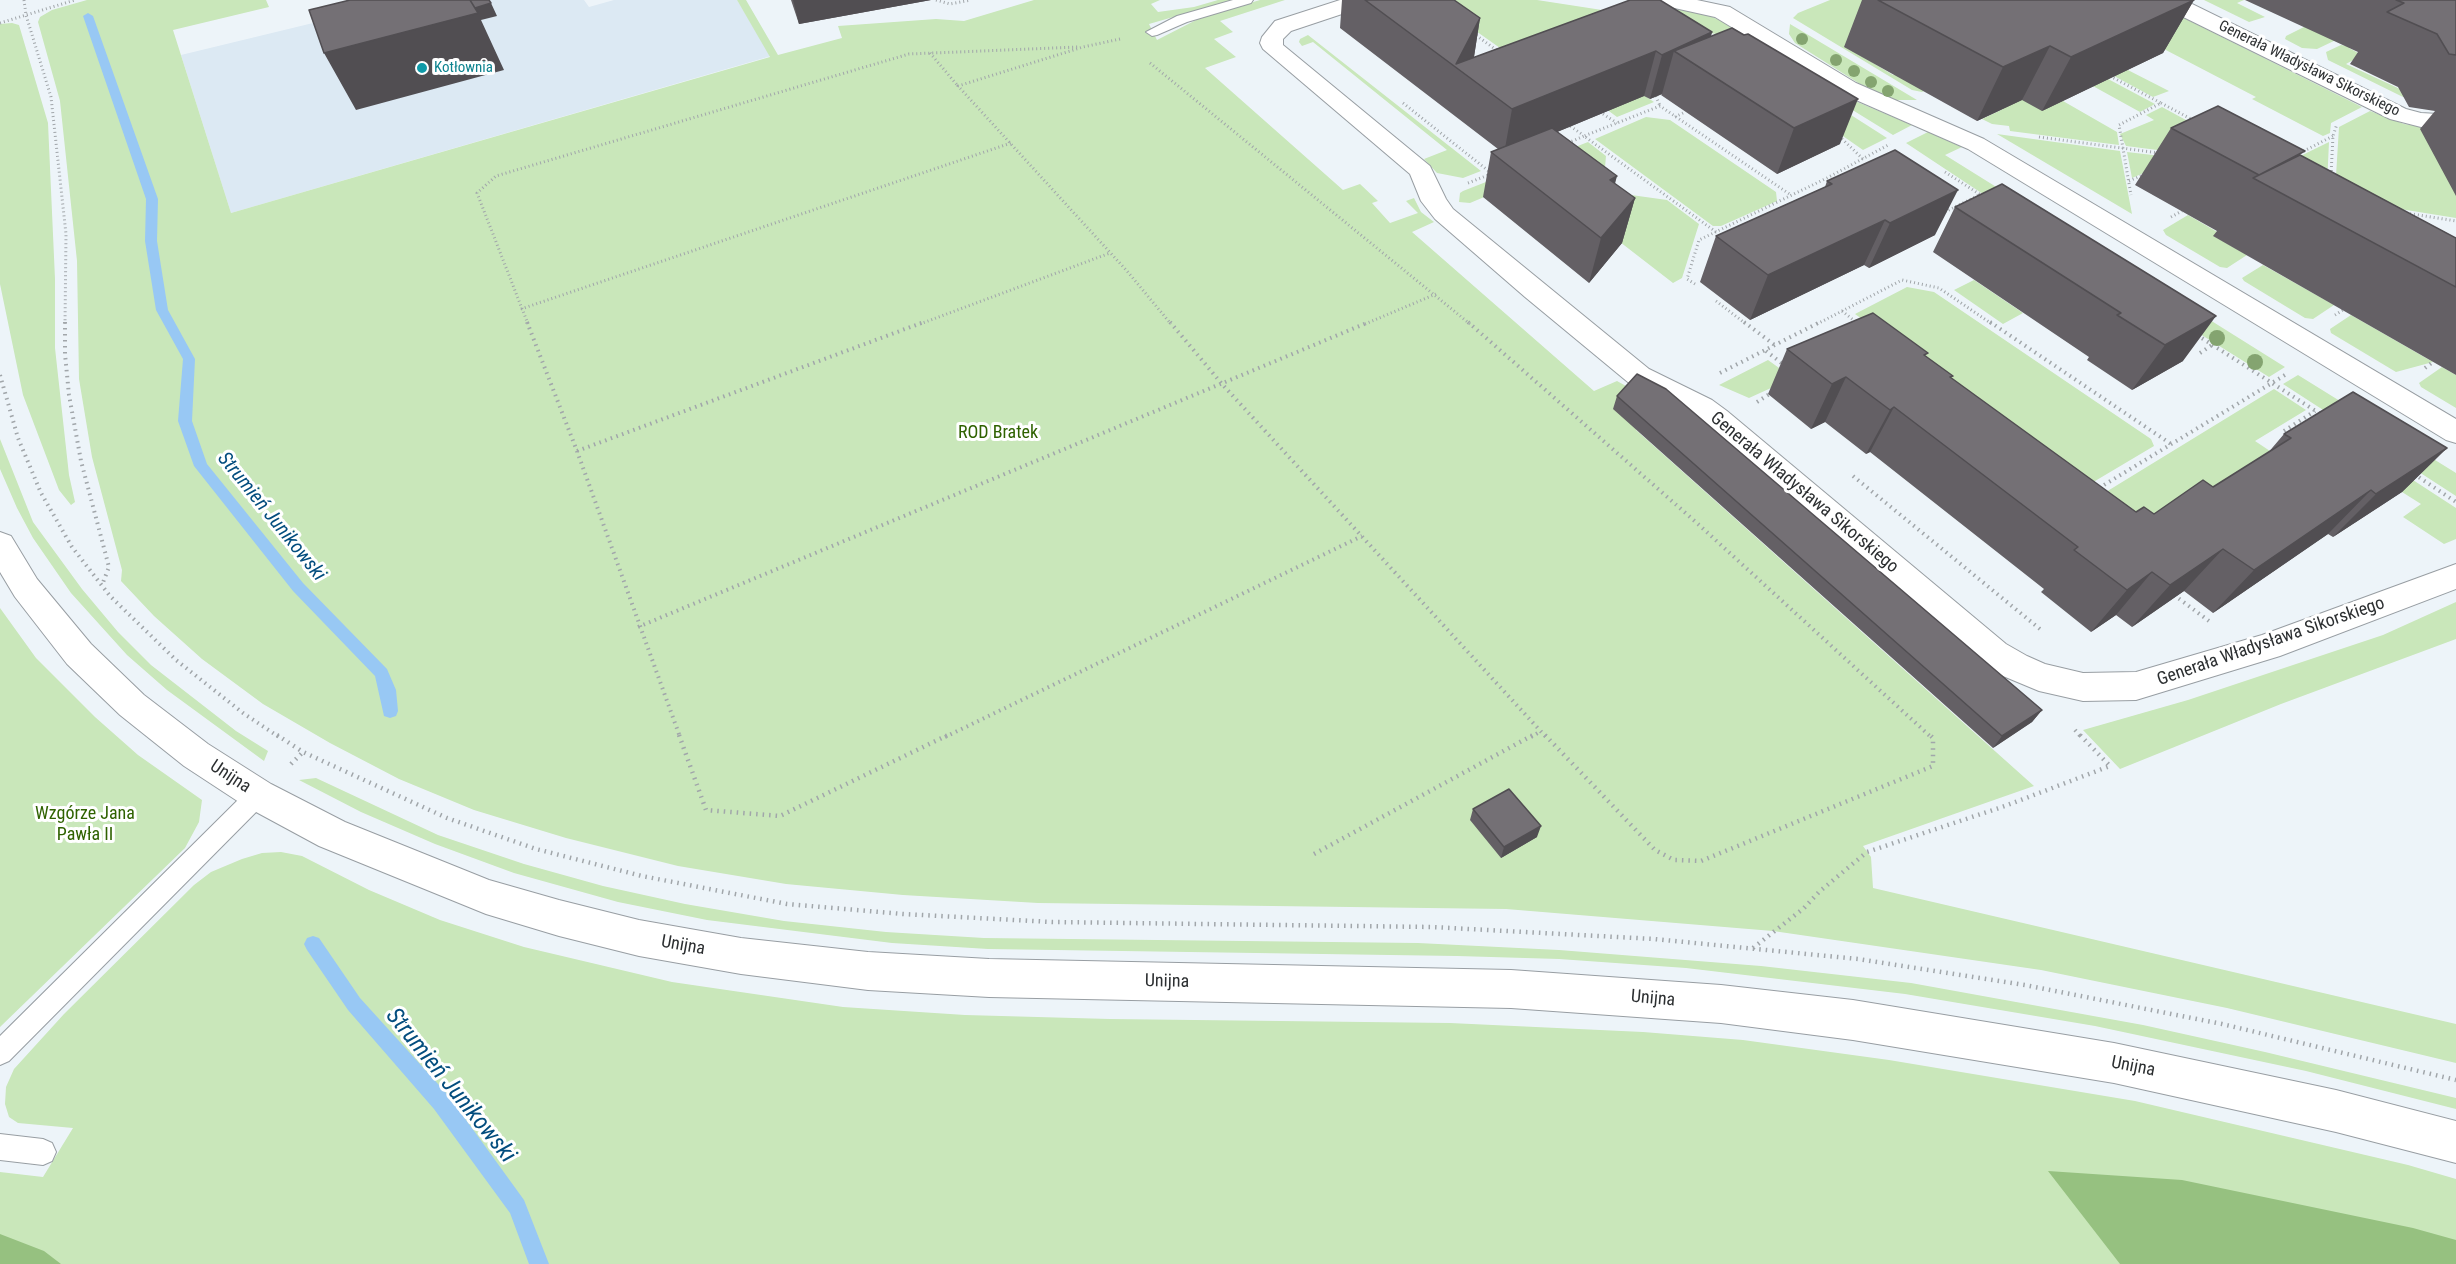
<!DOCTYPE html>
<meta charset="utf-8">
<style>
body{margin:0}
canvas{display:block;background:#edf4f9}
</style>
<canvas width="2456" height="1264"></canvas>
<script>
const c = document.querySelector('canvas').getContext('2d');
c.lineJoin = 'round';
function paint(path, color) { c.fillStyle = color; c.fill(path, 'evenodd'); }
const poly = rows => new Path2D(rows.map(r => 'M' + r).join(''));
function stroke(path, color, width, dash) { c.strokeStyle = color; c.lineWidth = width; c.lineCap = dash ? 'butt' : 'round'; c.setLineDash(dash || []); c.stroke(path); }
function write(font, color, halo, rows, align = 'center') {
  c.font = font + ' "Roboto Condensed",sans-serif'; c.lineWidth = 6; c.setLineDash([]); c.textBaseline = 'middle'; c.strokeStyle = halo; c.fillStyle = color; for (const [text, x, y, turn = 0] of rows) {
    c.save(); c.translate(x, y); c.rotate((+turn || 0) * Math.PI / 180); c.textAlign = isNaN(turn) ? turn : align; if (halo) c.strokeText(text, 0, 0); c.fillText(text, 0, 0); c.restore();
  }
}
const built = poly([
 [408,0,584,0,589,7,614,0,737,0,771,56,231,213,181,55]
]);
const green = poly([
 [87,0,266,0,269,7,173,30,231,213,770,57,737,0,746,0,778,55,842,38,838,26,936,19,964,21,1034,0,1160,0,1151,4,1158,12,1194,7,1218,0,1232,0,1149,24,1157,40,1200,18,1260,0,1285,0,1220,21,1233,32,1214,39,1236,57,1205,68,1343,190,1360,184,1378,201,1372,203,1390,223,1418,213,1406,201,1414,198,1421,212,1434,222,1412,232,1594,391,1617,381,1644,396,1636,430,2034,786,1863,846,1871,857,1873,888,2456,1024,2456,1063,2227,1008,2041,970,1773,931,1506,909,1038,903,903,895,786,884,678,866,566,838,474,810,399,779,330,743,263,704,202,659,154,616,121,581,122,570,92,457,79,379,77,261,60,101,38,22,40,17,52,10],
 [1432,0,1537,0,1628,14,1517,60],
 [1830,0,1972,0,1845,46,1893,75,1915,66,1942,83,1922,92,1912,90,1793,18,1798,13],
 [2148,0,2362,107,2331,123,2330,133,2323,136,2252,99,2256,97,2114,23],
 [2204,0,2244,0,2237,3,2265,17,2249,22],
 [1663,7,1705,14,1722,21,1842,95,1737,37,1635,22],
 [12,23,19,25,48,123,55,279,55,348,69,475,75,502,71,505,59,490,23,395,0,284,0,24],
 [1790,24,1917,100,1895,100,1860,84,1795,43,1789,34],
 [2308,25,2338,39,2317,49,2302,48,2285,39,2286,36],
 [1308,35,1481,171,1463,178,1437,173,1424,159,1447,150,1313,42,1302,46,1299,42,1300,39],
 [2341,45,2352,47,2349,48,2362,55,2346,64,2413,95,2403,97,2328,60,2326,52],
 [2048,47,2155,104,2140,112,2033,53],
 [2118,65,2169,91,2153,97,2103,70],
 [1642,94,1654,102,1617,117,1602,106],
 [2004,97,2063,101,2117,132,2119,145,2010,131,2009,126,1992,124,1982,119,2003,109],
 [1855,101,1912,125,1893,135,1846,106],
 [2162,107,2219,138,2181,153,2126,146,2120,134,2154,120,2146,115],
 [1840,108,1887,138,1863,150,1817,118],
 [2370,111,2404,124,2456,132,2456,218,2394,208,2336,176,2339,127],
 [1646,117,1670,120,1776,192,1777,201,1721,226,1713,226,1595,139],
 [1928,132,1962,147,1945,155,2184,304,2167,316,1906,143],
 [1997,134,2120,151,2132,214],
 [1588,142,1606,156,1604,179,1624,194,1667,200,1699,224,1682,278,1673,283,1598,225,1496,192,1470,203,1459,202,1460,193,1463,191],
 [2329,142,2327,185,2284,164],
 [2127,152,2178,158,2132,178],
 [2188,215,2219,233,2214,236,2247,255,2227,268,2220,267,2166,235,2163,230],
 [2263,265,2334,305,2313,319,2305,318,2244,281,2242,278],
 [1974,280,2023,313,2003,324,1954,290],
 [1907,287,1934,292,2151,439,2154,446,2090,484,1855,314],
 [2202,315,2285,367,2269,377,2184,324],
 [2351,315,2433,362,2396,372,2331,333,2330,329],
 [1768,360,1793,378,1749,398,1719,385],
 [2442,367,2456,375,2456,408,2421,387,2419,383],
 [2298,375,2456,473,2456,496,2283,384],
 [2274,389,2306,410,2255,441,2279,457,2139,543,2101,495],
 [0,439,33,522,82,589,118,632,151,665,236,731,268,751,264,761,167,690,127,655,71,593,33,538,17,508,0,469],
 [2393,467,2456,508,2456,539,2444,544,2403,517,2421,504,2383,480],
 [2456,602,2456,639,2281,704,2120,769,2083,730,2188,700,2383,635],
 [0,608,36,658,95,717,138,755,202,800,199,822,185,848,0,1027],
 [316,778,438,835,524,864,603,886,685,904,784,921,886,932,984,938,1418,943,1559,950,1761,966,1911,983,2143,1025,2265,1052,2456,1098,2456,1109,2306,1071,2095,1026,1905,994,1686,968,1559,959,1457,956,988,949,892,943,707,920,618,902,514,873,435,844,361,812,299,780],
 [281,852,302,856,369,890,440,920,524,947,672,982,843,1007,965,1015,1110,1019,1450,1023,1643,1032,1743,1040,1889,1060,2135,1101,2408,1165,2456,1179,2456,1264,0,1264,0,1172,43,1177,73,1128,18,1123,9,1117,5,1104,6,1087,14,1069,64,1014,194,885,211,872,242,859,262,853]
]);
const forest = poly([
 [2048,1171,2182,1180,2413,1228,2456,1240,2456,1264,2120,1264],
 [0,1234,44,1251,61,1264,0,1264]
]);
const stream = poly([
 [88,13,93,16,158,199,157,241,168,310,195,359,192,421,207,464,303,583,387,669,396,690,398,711,396,716,390,718,384,716,375,676,293,591,194,466,178,421,183,359,156,310,145,241,146,199,83,16,88,13],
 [313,936,319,938,360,998,448,1095,524,1200,549,1264,529,1264,510,1213,434,1109,348,1010,307,950,304,944,307,938,313,936]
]);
const pathFar2 = poly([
 [24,0,26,15,51,97,66,234,65,324],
 [936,0,950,4,971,0],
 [0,23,75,0],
 [1473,33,1499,52],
 [1120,39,1083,47,958,86,1127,271,1171,324],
 [930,53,958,86],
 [1150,63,1470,324],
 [2110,76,2161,103,2119,125,2131,195],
 [1656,96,1660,106],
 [1403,103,1491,173],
 [2161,103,2195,121],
 [1603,114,1617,123],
 [1675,117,1685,112],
 [1567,124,1583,135],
 [1839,136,1863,159],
 [2039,137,2159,153],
 [1568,143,1584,136],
 [2300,153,2333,136],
 [1945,172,1984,197],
 [2331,175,2333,136,2337,124],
 [2129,181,2145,174],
 [1468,183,1491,174],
 [1945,212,1979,195],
 [2406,213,2456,221],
 [2171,217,2182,211],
 [1716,232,1584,136,1660,106,1791,195],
 [1695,284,1687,279,1699,240,1827,178,1890,144],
 [1716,301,1746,324],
 [521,309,1011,143],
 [1842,311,1857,323],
 [2335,315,2343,310],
 [528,324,477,193,496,176,909,54,1078,47],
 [920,324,1110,253],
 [1365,324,1436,294],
 [1817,324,1902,280,1939,288,1992,324]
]);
const pathFar1 = poly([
 [65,322,65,354,69,395,81,461,109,567,102,585],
 [527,322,577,451,680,737],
 [1170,322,1222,384,1546,737],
 [1468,322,1698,524,1931,737],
 [1744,322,1776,346],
 [1990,322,2171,444],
 [2197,335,2322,415],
 [1766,351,1784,365],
 [2200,353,2212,345],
 [2425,368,2433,362],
 [1720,373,1820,322],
 [0,375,18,438,41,493,72,547,110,596,176,660,243,713,279,737],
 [1757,402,1771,393],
 [2284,431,2315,411],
 [577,451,924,322],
 [2414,474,2456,502],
 [1853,476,2040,629],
 [2099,488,2285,375],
 [2174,595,2209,621],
 [638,627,1369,322],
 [2075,730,2081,737],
 [945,737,1362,536],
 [1531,737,1541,731]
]);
const path = poly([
 [277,735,303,752,447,818,536,849,642,876,787,904,903,914,1052,922,1432,927,1654,939,1858,959,2025,985,2222,1024,2456,1080],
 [679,735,706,810,780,816,948,735],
 [1545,735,1655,850,1674,860,1701,861,1933,766,1933,738,1930,735],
 [291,764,303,752],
 [1314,854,1533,735],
 [1753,948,1804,908,1819,892,1867,852,2005,806,2110,766,2080,735]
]);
const lane = poly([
 [1233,0,1253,0,1251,3,1187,22,1157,35,1152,36,1146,32,1177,16,1233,0],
 [258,786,266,788,269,795,266,802,9,1061,0,1065,0,1036,250,788,258,786],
 [0,1134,43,1139,52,1143,56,1152,52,1161,43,1165,0,1160,0,1134]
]);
const street = poly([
 [1340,0,1372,0,1369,5,1291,31,1283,39,1283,45,1430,166,1446,199,1453,209,1649,369,1712,400,1727,411,2006,644,2027,656,2045,664,2083,673,2136,672,2262,635,2456,564,2456,589,2280,656,2136,700,2083,701,2039,691,2003,676,1982,664,1707,425,1692,414,1629,383,1525,297,1435,219,1421,201,1410,174,1263,49,1260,43,1262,37,1275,21,1340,0],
 [1658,0,1697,0,1730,7,1856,83,1984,139,2456,419,2456,443,2446,440,1968,149,1840,93,1715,17,1661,5,1658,0],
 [2156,0,2184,0,2406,109,2421,113,2456,115,2456,129,2421,127,2390,119,2159,5,2156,0]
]);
const secondary = poly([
 [0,532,11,536,37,579,91,644,144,695,208,744,271,784,345,822,489,880,559,900,639,920,741,938,868,952,989,959,1511,970,1721,985,1853,1000,2114,1043,2336,1090,2456,1121,2456,1163,2336,1132,2114,1083,1853,1040,1721,1023,1511,1008,989,997,868,990,741,974,639,956,559,936,486,914,319,846,245,806,184,766,120,715,67,664,15,597,0,572,0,532]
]);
const trees = [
 [1802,39,6],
 [1836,60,6],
 [1854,71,6],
 [1871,82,6],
 [1888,91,6],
 [2217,338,8],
 [2255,362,8]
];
const wall = poly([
 [791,0,931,0,799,24],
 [1342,0,1454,0,1480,18,1474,57,1712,32,1711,36,1840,144,1777,174,1661,95,1662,94,1650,99,1644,96,1557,132,1615,184,1635,198,1622,243,1589,283,1483,197,1491,152,1498,149,1340,28],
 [1862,0,2194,0,2163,53,2042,111,2022,100,1977,121,1844,47],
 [2245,0,2456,0,2456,196,2420,129,2435,111,2409,107,2398,87,2350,64,2358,52],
 [2171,128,2302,156,2456,238,2456,375,2213,236,2217,231,2135,185],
 [1827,181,1935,235,1869,268,1864,265,1750,320,1700,282,1716,236,1825,187],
 [2002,184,2183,361,2132,390,2087,360,2089,357,1933,252,1955,207],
 [1787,349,1926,356,1951,379,2136,512,2154,514,2213,487,2267,454,2284,434,2447,448,2402,492,2333,537,2328,534,2213,613,2184,591,2132,627,2116,615,2091,632,2041,592,2044,589,1870,452,1866,454,1825,422,1811,429,1768,394],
 [1617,396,2042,710,2032,722,1993,748,1613,409],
 [1473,809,1537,837,1501,858,1470,820]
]);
const shadedWall = poly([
 [793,0,931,0,799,24],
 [2194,0,2163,53,2042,111,2071,57],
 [491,3,497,16,481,20,504,70,356,110,324,53,450,14],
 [1480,18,1473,63,1456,64],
 [1712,32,1701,69,1674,51,1662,94,1650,99,1662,55],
 [2050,46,2022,100,1977,121,2003,67],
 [1656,51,1644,96,1504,154,1512,109],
 [1858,99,1840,144,1777,174,1794,128],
 [1617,176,1605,222,1610,180],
 [1958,190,1935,235,1869,268,1890,223],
 [1635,198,1622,243,1589,283,1601,238],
 [1885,220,1864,265,1750,320,1768,275],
 [2216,316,2183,361,2132,390,2165,345],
 [1846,377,1825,422,1811,429,1832,384],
 [1894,407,1870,452,1866,454,1890,410],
 [2447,448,2402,492,2333,537,2376,494],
 [2371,490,2328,534,2213,613,2254,570],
 [2223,549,2184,591,2132,627,2170,585],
 [2152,572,2116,615,2091,632,2127,590],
 [2042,710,2032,722,1993,748,2002,736],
 [1541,826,1537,837,1501,858,1504,847]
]);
const building = poly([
 [350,0,470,0,478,13,324,53,309,10,350,0],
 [470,0,489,0,491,3,475,8,470,0],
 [1365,0,1454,0,1480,18,1456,64,1630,0,1660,0,1712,32,1662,55,1656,51,1512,109,1365,0],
 [1878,0,2194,0,2071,57,2050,46,2003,67,1878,0],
 [2396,0,2456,0,2456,55,2449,54,2437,34,2387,12,2404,3,2396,0],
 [1732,28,1744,35,1748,34,1858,99,1794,128,1674,51,1732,28],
 [2218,106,2305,151,2259,175,2171,128,2218,106],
 [1552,128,1617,176,1610,180,1635,198,1601,238,1491,152,1552,128],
 [1895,150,1958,190,1890,223,1885,220,1768,275,1716,236,1832,184,1827,181,1895,150],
 [2300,155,2456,238,2456,287,2253,178,2300,155],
 [2002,184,2216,316,2165,345,2117,315,2121,313,1955,207,2002,184],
 [1873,313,1928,353,1924,355,1953,376,1950,377,2136,512,2144,507,2154,514,2203,480,2213,487,2291,438,2284,434,2353,392,2447,448,2376,494,2371,490,2254,570,2223,549,2170,585,2152,572,2127,590,2074,550,2078,547,1894,407,1890,410,1846,377,1832,384,1787,349,1873,313],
 [1637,374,1666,389,2042,710,2002,736,1617,396,1637,374],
 [1509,789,1541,826,1504,847,1473,809,1509,789]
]);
const markers = [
 [422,68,6,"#0f9aa8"]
];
const farCulturenames = [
 ["Kotłownia",434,68]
];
const farStreetnames = [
 ["Generała Władysława Sikorskiego",2309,69,26]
];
const parkNames = [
 ["ROD Bratek",998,433],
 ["Wzgórze Jana",85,814],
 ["Pawła II",85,835]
];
const streetNames = [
 ["Generała Władysława Sikorskiego",1804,493,40],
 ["Generała Władysława Sikorskiego",2271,642,-19],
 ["Unijna",230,777,33],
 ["Unijna",683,946,10],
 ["Unijna",1167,982,1],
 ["Unijna",1653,999,5],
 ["Unijna",2133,1067,11]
];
const waterNames = [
 ["Strumień Junikowski",271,517,51]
];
const nearWaternames = [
 ["Strumień Junikowski",450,1086,51]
];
paint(built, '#dce9f3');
paint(green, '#c9e7ba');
paint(forest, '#96c180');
paint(stream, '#98c8f4');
stroke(lane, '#989ea3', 2);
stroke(street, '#989ea3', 2);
stroke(secondary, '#989ea3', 2);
stroke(pathFar2, '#a1a6aa', 3, [1, 3]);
stroke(pathFar1, '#a1a6aa', 4, [1.5, 4.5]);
stroke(path, '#a1a6aa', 4.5, [1.5, 5]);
paint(lane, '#fff');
paint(street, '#fff');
paint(secondary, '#fff');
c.fillStyle = '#84a470';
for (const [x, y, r] of trees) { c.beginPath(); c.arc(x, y, r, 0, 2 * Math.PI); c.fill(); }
paint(wall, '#646065');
paint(shadedWall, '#514e52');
paint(building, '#747075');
stroke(building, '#514e52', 1.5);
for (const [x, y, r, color] of markers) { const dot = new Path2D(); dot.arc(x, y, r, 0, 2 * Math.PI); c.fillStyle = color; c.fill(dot); stroke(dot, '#fff', 2); }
write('15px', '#0d838f', '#fff', farCulturenames, 'left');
write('15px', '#2c2f31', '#fff', farStreetnames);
write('18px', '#2f6200', '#fff', parkNames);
write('18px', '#2c2f31', '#fff', streetNames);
write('italic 20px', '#034d7e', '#fff', waterNames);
write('italic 24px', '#034d7e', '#fff', nearWaternames);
</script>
